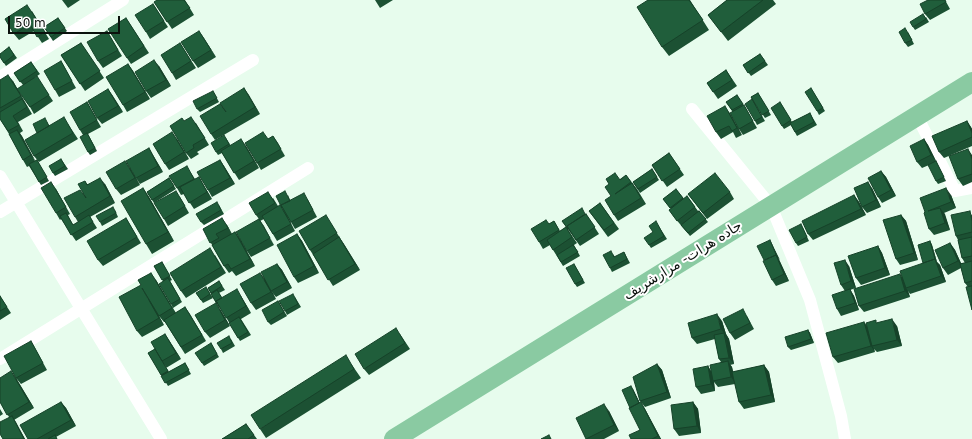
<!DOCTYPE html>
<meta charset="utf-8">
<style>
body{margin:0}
#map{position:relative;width:972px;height:439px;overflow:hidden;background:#e7fced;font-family:"DejaVu Sans",sans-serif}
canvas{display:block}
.scale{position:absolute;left:8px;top:16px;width:112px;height:18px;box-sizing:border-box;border:2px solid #0b120d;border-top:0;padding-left:5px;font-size:12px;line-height:14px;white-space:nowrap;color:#0b120d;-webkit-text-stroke:3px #fff;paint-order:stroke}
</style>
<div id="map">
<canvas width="972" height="439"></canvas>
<div class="scale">50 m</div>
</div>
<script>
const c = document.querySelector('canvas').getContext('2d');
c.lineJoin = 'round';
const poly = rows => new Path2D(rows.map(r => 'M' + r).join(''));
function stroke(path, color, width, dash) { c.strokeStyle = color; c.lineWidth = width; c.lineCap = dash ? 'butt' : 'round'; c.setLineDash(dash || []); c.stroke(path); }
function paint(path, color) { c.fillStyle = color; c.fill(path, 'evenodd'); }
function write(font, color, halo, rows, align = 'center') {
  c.font = font + ' "DejaVu Sans","Noto Sans Arabic",sans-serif'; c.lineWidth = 4; c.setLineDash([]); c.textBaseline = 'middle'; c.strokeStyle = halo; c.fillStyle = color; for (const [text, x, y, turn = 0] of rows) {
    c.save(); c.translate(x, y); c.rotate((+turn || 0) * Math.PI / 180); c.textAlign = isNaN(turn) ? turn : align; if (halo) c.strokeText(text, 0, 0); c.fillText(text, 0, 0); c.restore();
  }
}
const minor = poly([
 [0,77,123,0],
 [692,109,771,206,810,300,841,416,845,439],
 [917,116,955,191,972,188],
 [0,176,161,439],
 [0,212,253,60],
 [0,359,308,168]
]);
const trunk = poly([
 [394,439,972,82]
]);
const wall = poly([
 [62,0,80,0,68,8],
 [185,0,194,15,172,29,154,2],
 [375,0,393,0,380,8],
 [648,0,690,0,709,30,669,56,662,47],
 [727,0,773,0,776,4,728,41,708,15],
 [928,0,945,0,950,9,930,20,925,14],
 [153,4,168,27,150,39,146,32],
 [32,11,49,39,42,43,34,31,19,40,14,34],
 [926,17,929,22,915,30,913,27],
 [58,18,67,31,53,41,44,27],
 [126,18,149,53,131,64,127,58],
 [199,31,216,57,198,68,193,61],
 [908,32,914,44,908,47,905,43],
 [111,38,122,56,103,68,98,61],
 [81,43,104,78,85,91,61,55],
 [180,43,196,68,176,80,172,73],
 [9,47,17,58,6,66,0,57],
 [760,54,768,65,751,76,743,65],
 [61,61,65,68,76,88,59,97,55,90],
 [31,62,40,74,34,78,41,83,53,101,34,114,30,107,23,85,14,73],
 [128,64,133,71,150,99,127,112,123,105],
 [159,66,171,86,151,98,146,91],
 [726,70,737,86,718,99,707,83],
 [0,80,13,81,32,114,18,122,23,131,20,133,35,161,37,160,49,181,41,185,29,166,27,167,23,160,9,134,0,119],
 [244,88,260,114,215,140,211,134,226,112],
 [811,88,825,111,819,115,817,111],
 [108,89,123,112,102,124,97,118],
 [213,91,219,102,200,112,197,109],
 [758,93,771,115,765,118,751,97],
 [737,95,748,112,757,128,743,135,739,129,732,111,726,102],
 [752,99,765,121,757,125,755,121],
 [87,102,101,127,88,134,97,151,90,155,88,152,83,135,80,130],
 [780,102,792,122,810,113,817,125,797,136,791,125,784,129,782,126],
 [729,112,742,135,736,138,733,132,721,139,716,132],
 [184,121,196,123,209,145,197,152,199,154,191,159,186,153],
 [967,121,972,129,972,146,944,158,939,152],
 [47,122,49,126,68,124,78,139,39,162,34,156,37,133],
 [273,136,285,156,261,170,257,163,268,139],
 [226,138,231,146,246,146,259,168,239,180,222,153,218,155,216,152],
 [177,139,189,159,169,170,165,164],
 [924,139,928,145,946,181,938,184,936,181,929,165,922,168,917,162],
 [149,148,153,155,163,172,140,184,136,178],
 [669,153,684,175,667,187,652,165],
 [972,155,972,182,963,186,958,179],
 [61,159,68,169,55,176,53,173],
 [220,160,224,166,235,184,212,197,208,190],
 [130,168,140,185,121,195,116,189],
 [652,169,659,180,640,193,633,182],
 [881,171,886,177,896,196,882,203,878,197],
 [191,173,195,179,199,177,203,184,212,199,194,209,184,194,181,195,177,188],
 [626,175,637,189,646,204,618,221,614,215,611,196,620,179],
 [169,178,176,189,154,203,147,192],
 [85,181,87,184,105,184,115,203,90,217,97,228,76,241,61,219,60,220,56,213,56,189,70,214,68,215,73,225,78,222,75,217,85,196],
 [143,188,149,197,174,241,152,254,146,244],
 [872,188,881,207,867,213,862,207],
 [676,189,684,199,687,196,698,211,699,211,708,222,690,236,674,217,669,210,671,209,663,199],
 [730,192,734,199,707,219,688,194],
 [288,195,290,200,308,200,317,217,295,229,291,222,282,208],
 [854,195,859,202,866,215,813,240,808,234],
 [951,195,956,208,944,213,950,230,934,235,929,229,925,212],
 [180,197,189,213,168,226,164,219],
 [273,198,278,206,285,212,295,231,277,241,264,219,260,221,274,245,251,257,247,251,259,219,256,215],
 [600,203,619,229,608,237,589,211],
 [219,205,224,214,204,225,201,222],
 [115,210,118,217,102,226,100,222],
 [586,214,599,234,580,246,562,221],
 [972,214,972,310,968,287,965,283,961,268,948,275,943,268,950,243,955,250,961,263,965,263,962,258,958,240,956,236],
 [901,215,906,221,918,260,900,265,896,259],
 [126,218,141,243,103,266,98,260],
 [554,221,560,231,566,227,577,243,574,245,580,256,563,266,550,245,543,249,539,242,549,224],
 [330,222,360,270,333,286,310,250],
 [227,225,232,234,235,232,240,239,255,266,236,276,232,271,229,273,224,266,203,229],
 [658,225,667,239,651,248,649,245,653,232],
 [803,228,809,241,798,246,796,243],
 [297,234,302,241,319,273,298,283,294,277],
 [770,240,772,244,789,281,776,286,772,280],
 [930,241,932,245,937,262,940,265,946,282,910,294,908,291,910,297,864,312,859,306,923,263],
 [878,246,882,253,890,275,861,285,856,278],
 [624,252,630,263,612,272,610,268,613,254,615,257],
 [215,255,226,273,186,298,181,291],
 [162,262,172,280,170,281,182,302,173,308,171,304,163,281,154,266],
 [277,264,282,270,292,288,276,297,271,291],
 [574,264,585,283,577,287,575,284],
 [849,266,856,288,850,290,854,296,859,310,841,316,837,309,845,291,841,285],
 [265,279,276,299,256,310,251,303],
 [156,280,176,313,185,307,206,341,185,354,165,322,164,322,159,316,151,302,164,325,142,337,137,331],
 [219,281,225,290,219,293,222,298,241,296,251,313,241,319,251,335,240,341,220,307,219,308,217,304,208,288],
 [208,290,213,298,203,303,196,293],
 [0,296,11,313,0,320],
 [295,297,301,307,287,315,285,311],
 [278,301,287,316,271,325,268,322],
 [220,309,230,326,210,338,205,332],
 [747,316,754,329,735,340,730,333],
 [722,321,726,334,729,339,734,364,730,365,732,367,733,372,764,365,769,372,775,402,744,409,739,402,735,384,718,387,714,382,715,391,701,394,696,387,708,366,711,371,721,362,719,359,715,339,697,344,692,338],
 [864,322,867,326,897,326,902,346,877,352,874,349,875,352,838,363,833,357],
 [808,330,810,333,814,343,791,350,788,347],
 [165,334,181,359,166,368,164,364,169,372,185,363,191,374,168,386,148,353,155,349],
 [400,334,410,349,369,375,364,369],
 [231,339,235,346,223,353,221,349],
 [31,341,35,348,47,370,21,384,16,378],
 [211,343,219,357,204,366,202,363],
 [657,364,662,370,671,398,645,407,640,401],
 [352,365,361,378,266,438,260,429],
 [16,378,34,408,14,420,25,439,3,439,9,417,0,402],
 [633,389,640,403,645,409,661,439,631,439,640,430,630,408],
 [61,402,66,408,76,426,56,437,57,439,28,439],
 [693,402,698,409,701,433,679,436,674,429],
 [0,409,3,414,0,416],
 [609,411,619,431,604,439,586,439],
 [246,424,257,439,222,439]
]);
const shadedWall = poly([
 [199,31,204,38,216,57,211,50],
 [154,60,159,66,171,86,166,80],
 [128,64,133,71,150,99,145,92],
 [8,75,13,81,25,103,21,96],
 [244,88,249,95,260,114,255,107],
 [108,89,113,96,123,112,118,106],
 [725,106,729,112,742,135,737,128],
 [967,121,971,127,972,129,972,133],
 [17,130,22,136,36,162,31,155],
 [172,132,177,139,189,159,184,152],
 [273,136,278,143,285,156,281,149],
 [241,139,246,146,259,168,254,161],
 [924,139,928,145,936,161,931,155],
 [149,148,153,155,163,172,158,166],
 [968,149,972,155,972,159],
 [220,160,224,166,235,184,230,178],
 [125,161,130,168,140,185,135,178],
 [881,171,886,177,896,196,891,190],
 [199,177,203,184,212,199,207,192],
 [100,178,105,184,115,203,110,196],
 [51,182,56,189,70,214,66,207],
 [868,182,872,188,881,207,876,200],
 [143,188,149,197,174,241,168,232],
 [946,188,951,195,956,208,951,202],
 [854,195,859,202,866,215,861,209],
 [280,205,285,212,295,231,291,224],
 [940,208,945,214,950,230,945,223],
 [901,215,906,221,918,260,914,253],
 [222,218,227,225,232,234,228,228],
 [259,219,264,226,274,245,270,238],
 [235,232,240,239,255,266,250,259],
 [297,234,302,241,319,273,314,266],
 [339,237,344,244,360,270,355,264],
 [770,240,780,260,777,257],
 [930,241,932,245,937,262,940,265,946,282,941,276],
 [950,243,955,250,963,268,958,261],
 [878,246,882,253,890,275,885,268],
 [776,255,780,262,789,281,784,274],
 [845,260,849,266,856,288,851,281],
 [277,264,282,270,292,288,287,282],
 [151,273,156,280,176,315,172,308],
 [260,273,265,279,276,299,271,292],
 [900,274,905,281,906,288,908,291,910,297,905,291],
 [142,288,147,295,164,325,159,318],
 [237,289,241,296,251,313,246,306],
 [850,289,854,296,859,310,855,303],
 [216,303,220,309,230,326,225,320],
 [185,307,190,314,206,341,202,335],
 [717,314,722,321,726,334,729,339,734,364,729,358,725,334,721,329],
 [892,319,897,326,902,346,897,340],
 [864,322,868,329,872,346,874,349,875,352,871,346],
 [808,330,810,333,814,343,811,339],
 [165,334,169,340,181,359,176,353],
 [728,361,732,367,736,384,731,377],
 [657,364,662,370,671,398,667,392],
 [764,365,769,372,775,402,771,395],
 [708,366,712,373,713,381,714,382,715,391,711,384],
 [11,371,16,378,34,408,29,402],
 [631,386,633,389,642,408,640,405],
 [61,402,66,408,76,426,71,420],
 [641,402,645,409,661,439,660,439,658,436],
 [693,402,698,409,701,433,697,426],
 [604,404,609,411,619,431,614,425],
 [12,416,16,422,25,439,24,439]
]);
const building = poly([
 [157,0,184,0,190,8,167,22,154,2,157,0],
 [648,0,689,0,703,20,662,47,637,7,648,0],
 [727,0,763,0,721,32,708,15,727,0],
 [928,0,945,0,946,2,925,14,920,4,928,0],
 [153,4,164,21,146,32,135,15,153,4],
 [27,5,45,32,37,37,30,24,14,34,5,19,27,5],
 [923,14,926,19,913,27,910,22,923,14],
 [58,18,65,28,51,37,44,27,58,18],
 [126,18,144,46,127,58,108,29,126,18],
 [905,28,912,40,905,43,899,32,905,28],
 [107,31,118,50,98,61,87,42,107,31],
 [199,31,211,50,193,61,181,42,199,31],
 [81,43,100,71,80,84,61,55,81,43],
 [180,43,191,61,172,73,161,55,180,43],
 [9,47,14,55,4,63,0,57,0,54,9,47],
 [760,54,765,61,748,73,743,65,760,54],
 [154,60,166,80,146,91,135,72,154,60],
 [61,61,72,81,55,90,44,71,61,61],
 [31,62,37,71,20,82,14,73,31,62],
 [128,64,145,92,123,105,106,77,128,64],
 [726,70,732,80,713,92,707,83,726,70],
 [8,75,21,96,0,108,0,80,8,75],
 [37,76,49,95,30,107,17,89,37,76],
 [244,88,255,107,211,134,200,116,220,104,226,112,220,103,244,88],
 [811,88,823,108,817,111,805,92,811,88],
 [108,89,118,106,97,118,88,101,108,89],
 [213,91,217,98,197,109,193,101,213,91],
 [758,93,769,111,762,115,751,97,758,93],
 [737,95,743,104,732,110,726,102,737,95],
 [22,99,27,107,13,116,19,125,8,131,0,119,0,112,22,99],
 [752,99,762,117,755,121,745,104,752,99],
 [87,102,97,120,80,130,70,112,87,102],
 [780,102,791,120,782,126,771,108,780,102],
 [744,105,753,121,739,129,730,113,744,105],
 [725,106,737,128,732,131,729,126,716,132,707,116,725,106],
 [810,113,814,122,795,132,790,123,810,113],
 [64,117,73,133,34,156,25,140,64,117],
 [191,117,205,138,193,145,194,148,186,153,170,126,182,118,184,121,191,117],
 [45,118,49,126,37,133,33,124,45,118],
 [967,121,972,133,972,137,939,152,932,136,967,121],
 [17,130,31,155,23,160,9,134,17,130],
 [172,132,184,152,165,164,153,144,172,132],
 [263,132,268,139,273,136,281,149,257,163,245,143,263,132],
 [87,133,95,148,88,152,80,137,87,133],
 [224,135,229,144,216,152,211,143,224,135],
 [241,139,254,161,234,173,221,151,241,139],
 [924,139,931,155,917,162,910,146,924,139],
 [149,148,158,166,136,178,126,161,149,148],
 [968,149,972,159,972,174,958,179,949,156,968,149],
 [669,153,680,169,662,181,652,165,669,153],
 [61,159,65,166,53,173,49,166,61,159],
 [37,160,47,177,39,182,29,164,37,160],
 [220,160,230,178,208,190,197,172,220,160],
 [125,161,135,178,116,189,106,172,125,161],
 [936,161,944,177,936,181,928,165,936,161],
 [187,166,194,179,177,188,169,176,187,166],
 [652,169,657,177,638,189,633,182,652,169],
 [881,171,891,190,878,197,868,178,881,171],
 [615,173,620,180,626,175,631,182,615,194,632,183,641,198,614,215,605,200,611,196,605,187,609,184,606,179,615,173],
 [715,173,730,192,703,213,688,194,715,173],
 [199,177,207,192,189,203,180,187,199,177],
 [100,178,110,196,75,217,64,198,80,190,86,198,78,184,85,181,87,185,100,178],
 [169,178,174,186,152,200,147,192,169,178],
 [51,182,66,207,56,213,41,188,51,182],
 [868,182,876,200,862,207,854,188,868,182],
 [143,188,168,232,146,244,121,201,143,188],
 [946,188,951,202,928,211,940,208,945,223,929,229,924,213,925,212,920,198,946,188],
 [676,189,683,198,670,208,663,199,676,189],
 [176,191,185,206,164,219,154,203,176,191],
 [285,191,290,201,281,205,282,208,276,196,285,191],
 [268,192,275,203,256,215,249,203,268,192],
 [304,193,313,210,291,222,281,205,304,193],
 [854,195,861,209,808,234,802,221,854,195],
 [687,196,695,207,677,221,669,210,687,196],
 [217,202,221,210,201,222,196,214,217,202],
 [600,203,614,223,604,230,589,211,600,203],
 [280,205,291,224,273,234,262,216,280,205],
 [113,207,116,213,100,222,96,216,113,207],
 [582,208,585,214,567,226,568,229,562,221,582,208],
 [699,211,706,219,688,233,681,225,699,211],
 [970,211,972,221,972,232,956,236,951,215,970,211],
 [66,213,73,225,89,215,93,222,71,235,60,216,66,213],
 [586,214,595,227,576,240,567,226,586,214],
 [326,215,337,233,310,250,299,231,326,215],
 [901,215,914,253,896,259,883,220,901,215],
 [126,218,137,237,98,260,87,241,126,218],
 [222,218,228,228,216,234,219,238,210,243,203,229,222,218],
 [259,219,270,238,247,251,236,232,259,219],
 [546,220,549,224,554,221,559,230,539,242,531,229,546,220],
 [656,221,664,236,649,245,644,238,653,232,649,226,656,221],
 [801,224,807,237,796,243,789,230,801,224],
 [566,227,572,237,553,250,547,240,566,227],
 [235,232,250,259,231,269,228,264,224,266,212,245,235,232],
 [297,234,314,266,294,277,277,245,297,234],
 [339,237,355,264,328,280,313,254,339,237],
 [972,237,972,256,962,258,958,240,972,237],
 [770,240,777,257,776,255,764,260,757,246,770,240],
 [930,241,935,259,923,263,918,245,930,241],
 [950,243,958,261,943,268,935,250,950,243],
 [573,245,578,252,561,262,557,255,573,245],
 [878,246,885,268,856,278,848,256,878,246],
 [210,248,221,267,181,291,170,273,210,248],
 [611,251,614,257,624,252,627,259,610,268,603,255,611,251],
 [776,255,784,274,772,280,763,261,776,255],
 [935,259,941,276,906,288,900,271,935,259],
 [845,260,851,281,841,285,834,263,845,260],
 [972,261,972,281,965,283,960,264,972,261],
 [162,262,170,276,162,280,154,266,162,262],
 [277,264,287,282,271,291,261,272,277,264],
 [574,264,583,280,575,284,566,268,574,264],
 [151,273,172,308,159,316,142,288,159,318,137,331,119,297,141,285,138,280,151,273],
 [260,273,271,292,251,303,240,284,260,273],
 [900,274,905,291,859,306,854,289,900,274],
 [168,278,180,299,171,304,159,284,168,278],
 [219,281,222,286,211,293,208,288,219,281],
 [972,286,972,310,966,287,972,286],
 [206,287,210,294,201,300,196,293,206,287],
 [237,289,246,306,226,318,216,301,237,289],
 [850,289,855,303,837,309,832,295,850,289],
 [217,290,222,298,216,301,218,303,217,304,211,294,217,290],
 [293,294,298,304,285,311,279,301,293,294],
 [0,296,7,307,0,311,0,296],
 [278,301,284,312,268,322,262,310,278,301],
 [216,303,225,320,205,332,195,315,216,303],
 [185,307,202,335,181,347,164,320,185,307],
 [743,309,750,323,730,333,723,319,743,309],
 [717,314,721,329,692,338,688,323,717,314],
 [239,317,248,332,238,338,229,323,239,317],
 [892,319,897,340,872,346,866,323,876,320,876,323,892,319],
 [864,322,871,346,833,357,826,333,864,322],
 [396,328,405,343,364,369,355,354,396,328],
 [808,330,811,339,788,347,785,337,808,330],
 [724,333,729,358,719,359,714,335,724,333],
 [165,334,176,353,162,361,151,342,165,334],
 [229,336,232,343,221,349,217,343,229,336],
 [31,341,43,363,16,378,4,356,31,341],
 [211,343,217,354,202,363,195,353,211,343],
 [155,349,168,371,161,375,148,353,155,349],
 [346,355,354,369,260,429,251,415,346,355],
 [728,361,731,377,713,381,710,365,728,361],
 [185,363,189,370,165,383,161,376,185,363],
 [657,364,667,392,640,401,633,377,657,364],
 [764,365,771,395,739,402,732,372,764,365],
 [708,366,711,384,696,387,693,369,708,366],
 [11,371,29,402,7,415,0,402,0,378,11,371],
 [631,386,639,403,630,408,622,390,631,386],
 [61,402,71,420,37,439,28,439,20,425,61,402],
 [641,402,658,436,652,439,631,439,629,435,640,430,629,408,641,402],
 [693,402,697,426,674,429,671,405,693,402],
 [604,404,614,425,586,439,576,418,604,404],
 [12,416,24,439,3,439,0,434,0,422,12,416],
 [246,424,254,435,248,439,222,439,246,424],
 [55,435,57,439,48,439,55,435],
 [549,435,551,439,541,439,549,435]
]);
const streetNames = [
 ["جاده هرات- مزارشریف",683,261,-32]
];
stroke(minor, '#fff', 12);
stroke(trunk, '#8acaa2', 20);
paint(wall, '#1c5133');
paint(shadedWall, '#164229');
paint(building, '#205e3b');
stroke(building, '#164229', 1);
write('14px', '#0b120d', '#fff', streetNames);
</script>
